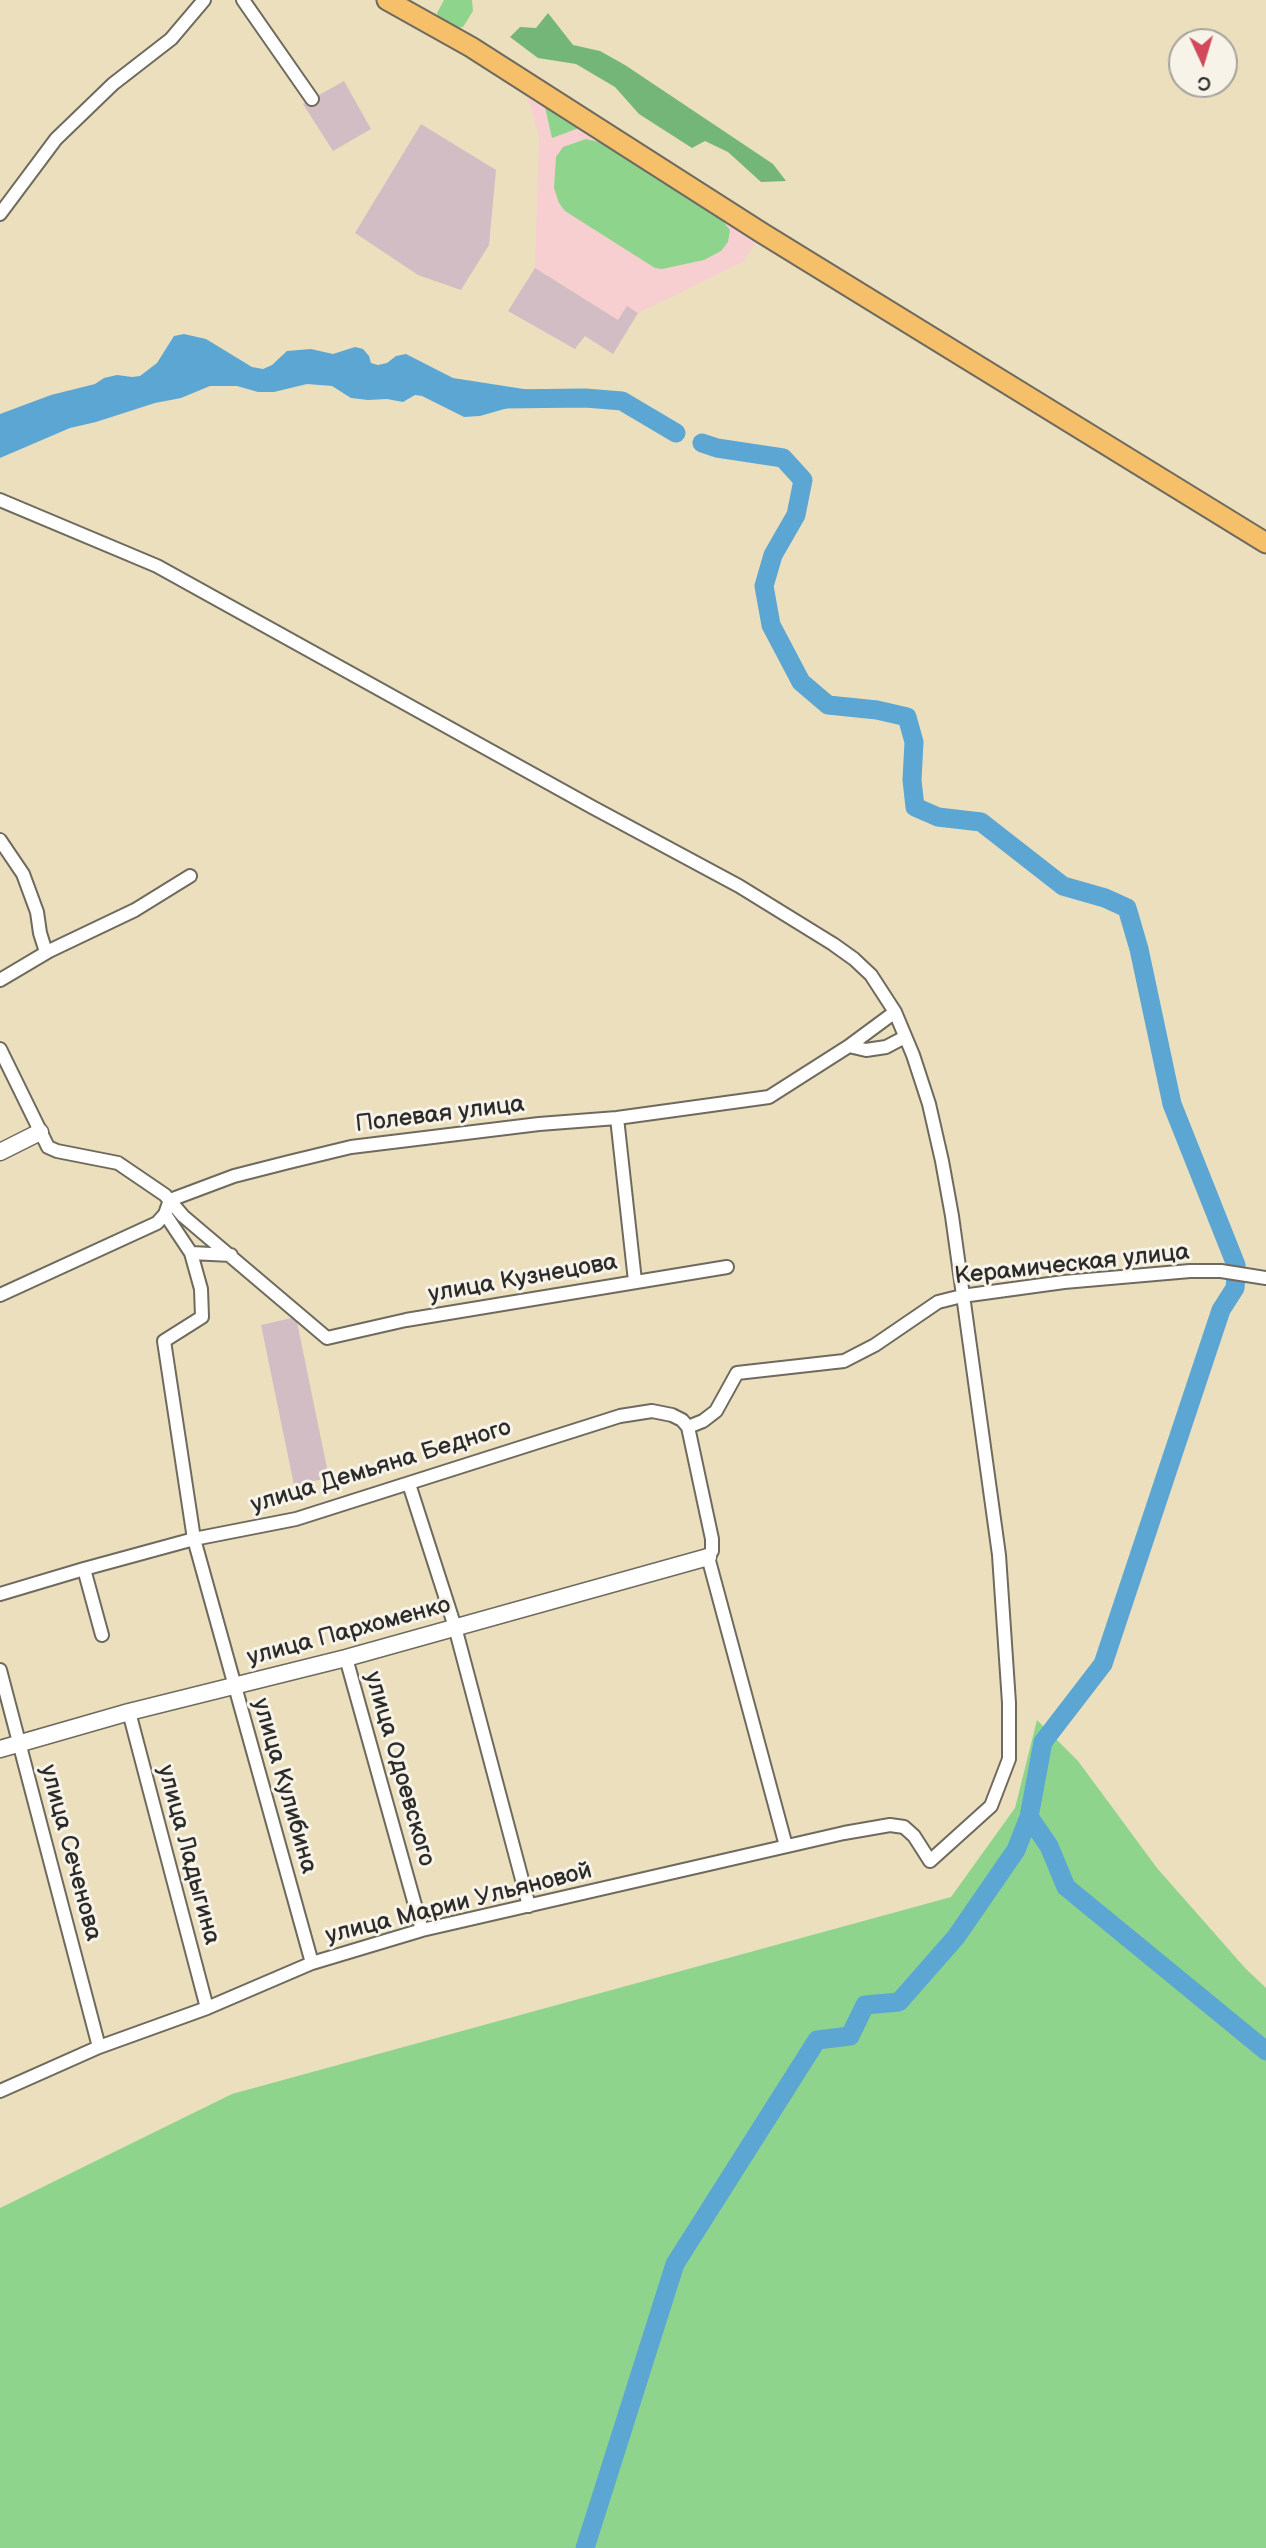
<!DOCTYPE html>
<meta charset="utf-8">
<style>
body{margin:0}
#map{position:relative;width:1266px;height:2548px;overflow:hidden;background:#ebdfbe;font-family:"Balsamiq Sans",sans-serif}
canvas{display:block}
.north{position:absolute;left:1168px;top:28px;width:70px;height:70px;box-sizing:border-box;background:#f7f3e8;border:2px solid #a5a39c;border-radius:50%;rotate:176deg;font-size:19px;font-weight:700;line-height:28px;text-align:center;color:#2b2b2b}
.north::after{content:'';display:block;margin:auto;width:24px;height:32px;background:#d1495b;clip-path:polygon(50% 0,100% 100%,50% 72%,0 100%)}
</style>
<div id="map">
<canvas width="1266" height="2548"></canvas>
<div class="north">С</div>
</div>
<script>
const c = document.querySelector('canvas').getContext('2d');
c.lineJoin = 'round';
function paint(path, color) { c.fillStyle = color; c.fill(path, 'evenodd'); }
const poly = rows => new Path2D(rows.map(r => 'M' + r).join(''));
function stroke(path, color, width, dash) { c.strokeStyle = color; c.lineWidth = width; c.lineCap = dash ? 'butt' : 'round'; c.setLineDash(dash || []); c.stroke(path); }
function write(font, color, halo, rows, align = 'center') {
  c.font = font + ' "Balsamiq Sans",sans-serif'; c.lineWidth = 6; c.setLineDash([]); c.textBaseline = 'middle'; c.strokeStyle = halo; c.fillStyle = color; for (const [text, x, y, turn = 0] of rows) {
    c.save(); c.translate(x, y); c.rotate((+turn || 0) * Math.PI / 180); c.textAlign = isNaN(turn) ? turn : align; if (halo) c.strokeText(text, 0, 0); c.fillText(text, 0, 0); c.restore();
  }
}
const built = poly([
 [527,95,722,220,756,243,743,262,638,313,613,354,585,336,575,349,508,311,535,268,539,136]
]);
const industrial = poly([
 [344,81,371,129,333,151,303,104],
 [421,124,496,170,489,245,461,290,418,275,355,233],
 [535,268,618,320,627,306,638,313,613,354,585,336,575,349,508,311],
 [296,1317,329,1478,294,1485,261,1325]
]);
const green = poly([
 [444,0,472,0,473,11,463,27,456,28,438,18,437,13],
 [545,107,579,128,552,138],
 [586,139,599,142,722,220,730,230,728,242,721,251,704,260,662,269,655,268,565,211,559,203,554,188,556,157,563,147],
 [1037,1720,1078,1761,1157,1868,1245,1968,1266,1988,1266,2548,0,2548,0,2208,232,2094,951,1897,1015,1808]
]);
const forest = poly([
 [548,13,573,45,600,51,625,65,773,164,786,181,761,182,728,152,705,141,692,148,639,114,615,87,576,64,538,58,510,37,520,27,536,28]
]);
const water = poly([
 [184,334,206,339,252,367,263,369,272,365,287,351,311,349,333,354,355,347,363,349,369,356,371,363,378,365,387,363,396,356,406,354,453,378,530,390,532,396,522,404,480,416,464,417,422,396,415,395,403,402,387,399,368,400,351,398,332,386,307,384,274,392,258,392,237,386,210,386,181,398,155,403,96,422,70,428,0,458,0,414,51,395,95,384,104,378,117,375,132,377,140,376,157,363,174,336]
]);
const river = poly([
 [504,399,585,398,622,401,676,433],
 [702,443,717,448,783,458,803,480,796,515,773,555,764,586,771,625,801,682,828,705,877,710,907,717,914,742,912,780,915,807,938,817,981,822,1063,886,1105,898,1127,908,1139,949,1172,1104,1236,1265],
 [1029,1817,1049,1846,1066,1887,1266,2051],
 [585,2548,675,2264,817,2040,850,2036,865,2005,899,2002,956,1937,1016,1850,1029,1817,1043,1742,1103,1664,1221,1310,1235,1288,1236,1277]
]);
const minor = poly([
 [243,0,312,99],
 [0,214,56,139,113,84,171,39,204,0],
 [0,500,157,566,592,807,739,886,833,944,854,959,871,975,895,1012,913,1055,929,1104,942,1161,952,1216,999,1555,1009,1703,1009,1759,991,1806,930,1861,914,1836,904,1827,890,1825,844,1833,422,1930,312,1963,207,2008,99,2047,0,2091],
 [0,840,23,874,37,912,40,933,46,952],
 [0,980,49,951,135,910,190,876],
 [849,1046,866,1050,886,1047,905,1037],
 [0,1049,48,1147,57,1151,118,1163,165,1195,183,1216,327,1338,406,1320,727,1267],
 [617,1118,635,1281],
 [165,1214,191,1253,201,1289,202,1317,164,1341,194,1539,312,1963],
 [191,1253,231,1255],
 [0,1295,157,1223,165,1214,170,1200,234,1176,289,1162,351,1147,539,1124,617,1118,769,1097,849,1046,895,1012],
 [409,1484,455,1627,529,1906],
 [84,1569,102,1635],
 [0,1594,84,1569,194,1539,296,1519,620,1416,652,1411,672,1415,682,1420,688,1427],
 [346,1658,422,1930],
 [0,1670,99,2047],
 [129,1712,207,2008],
 [786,1846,708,1557,712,1551,712,1539,688,1427,703,1421,716,1411,737,1373,844,1361,875,1345,938,1302,962,1296,1064,1282,1190,1271,1221,1271,1266,1278]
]);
const tertiary = poly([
 [0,1152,40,1132],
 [0,1749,129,1712,346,1658,708,1557]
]);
const primary = poly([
 [387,0,471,47,762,233,1266,543]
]);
const streetNames = [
 ["Полевая улица",440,1115,-7],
 ["Керамическая улица",1072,1265,-6],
 ["улица Кузнецова",523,1279,-10],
 ["улица Демьяна Бедного",381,1467,-17],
 ["улица Пархоменко",349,1632,-15],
 ["улица Одоевского",399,1769,74],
 ["улица Кулибина",284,1786,74],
 ["улица Сеченова",70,1853,75],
 ["улица Ладыгина",188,1855,75],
 ["улица Марии Ульяновой",459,1904,-14]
];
paint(built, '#f7cfd0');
paint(industrial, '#d2bdc5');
paint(green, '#8fd48d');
paint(forest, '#73b678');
paint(water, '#5ca6d4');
stroke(river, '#5ca6d4', 19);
stroke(minor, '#6e6a5e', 16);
stroke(tertiary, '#6e6a5e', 19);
stroke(primary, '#6e6a5e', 23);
stroke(minor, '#fff', 12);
stroke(tertiary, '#fff', 16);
stroke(primary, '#f6c06b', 19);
write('24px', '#2b2b2b', '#f7f3e8', streetNames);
</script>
